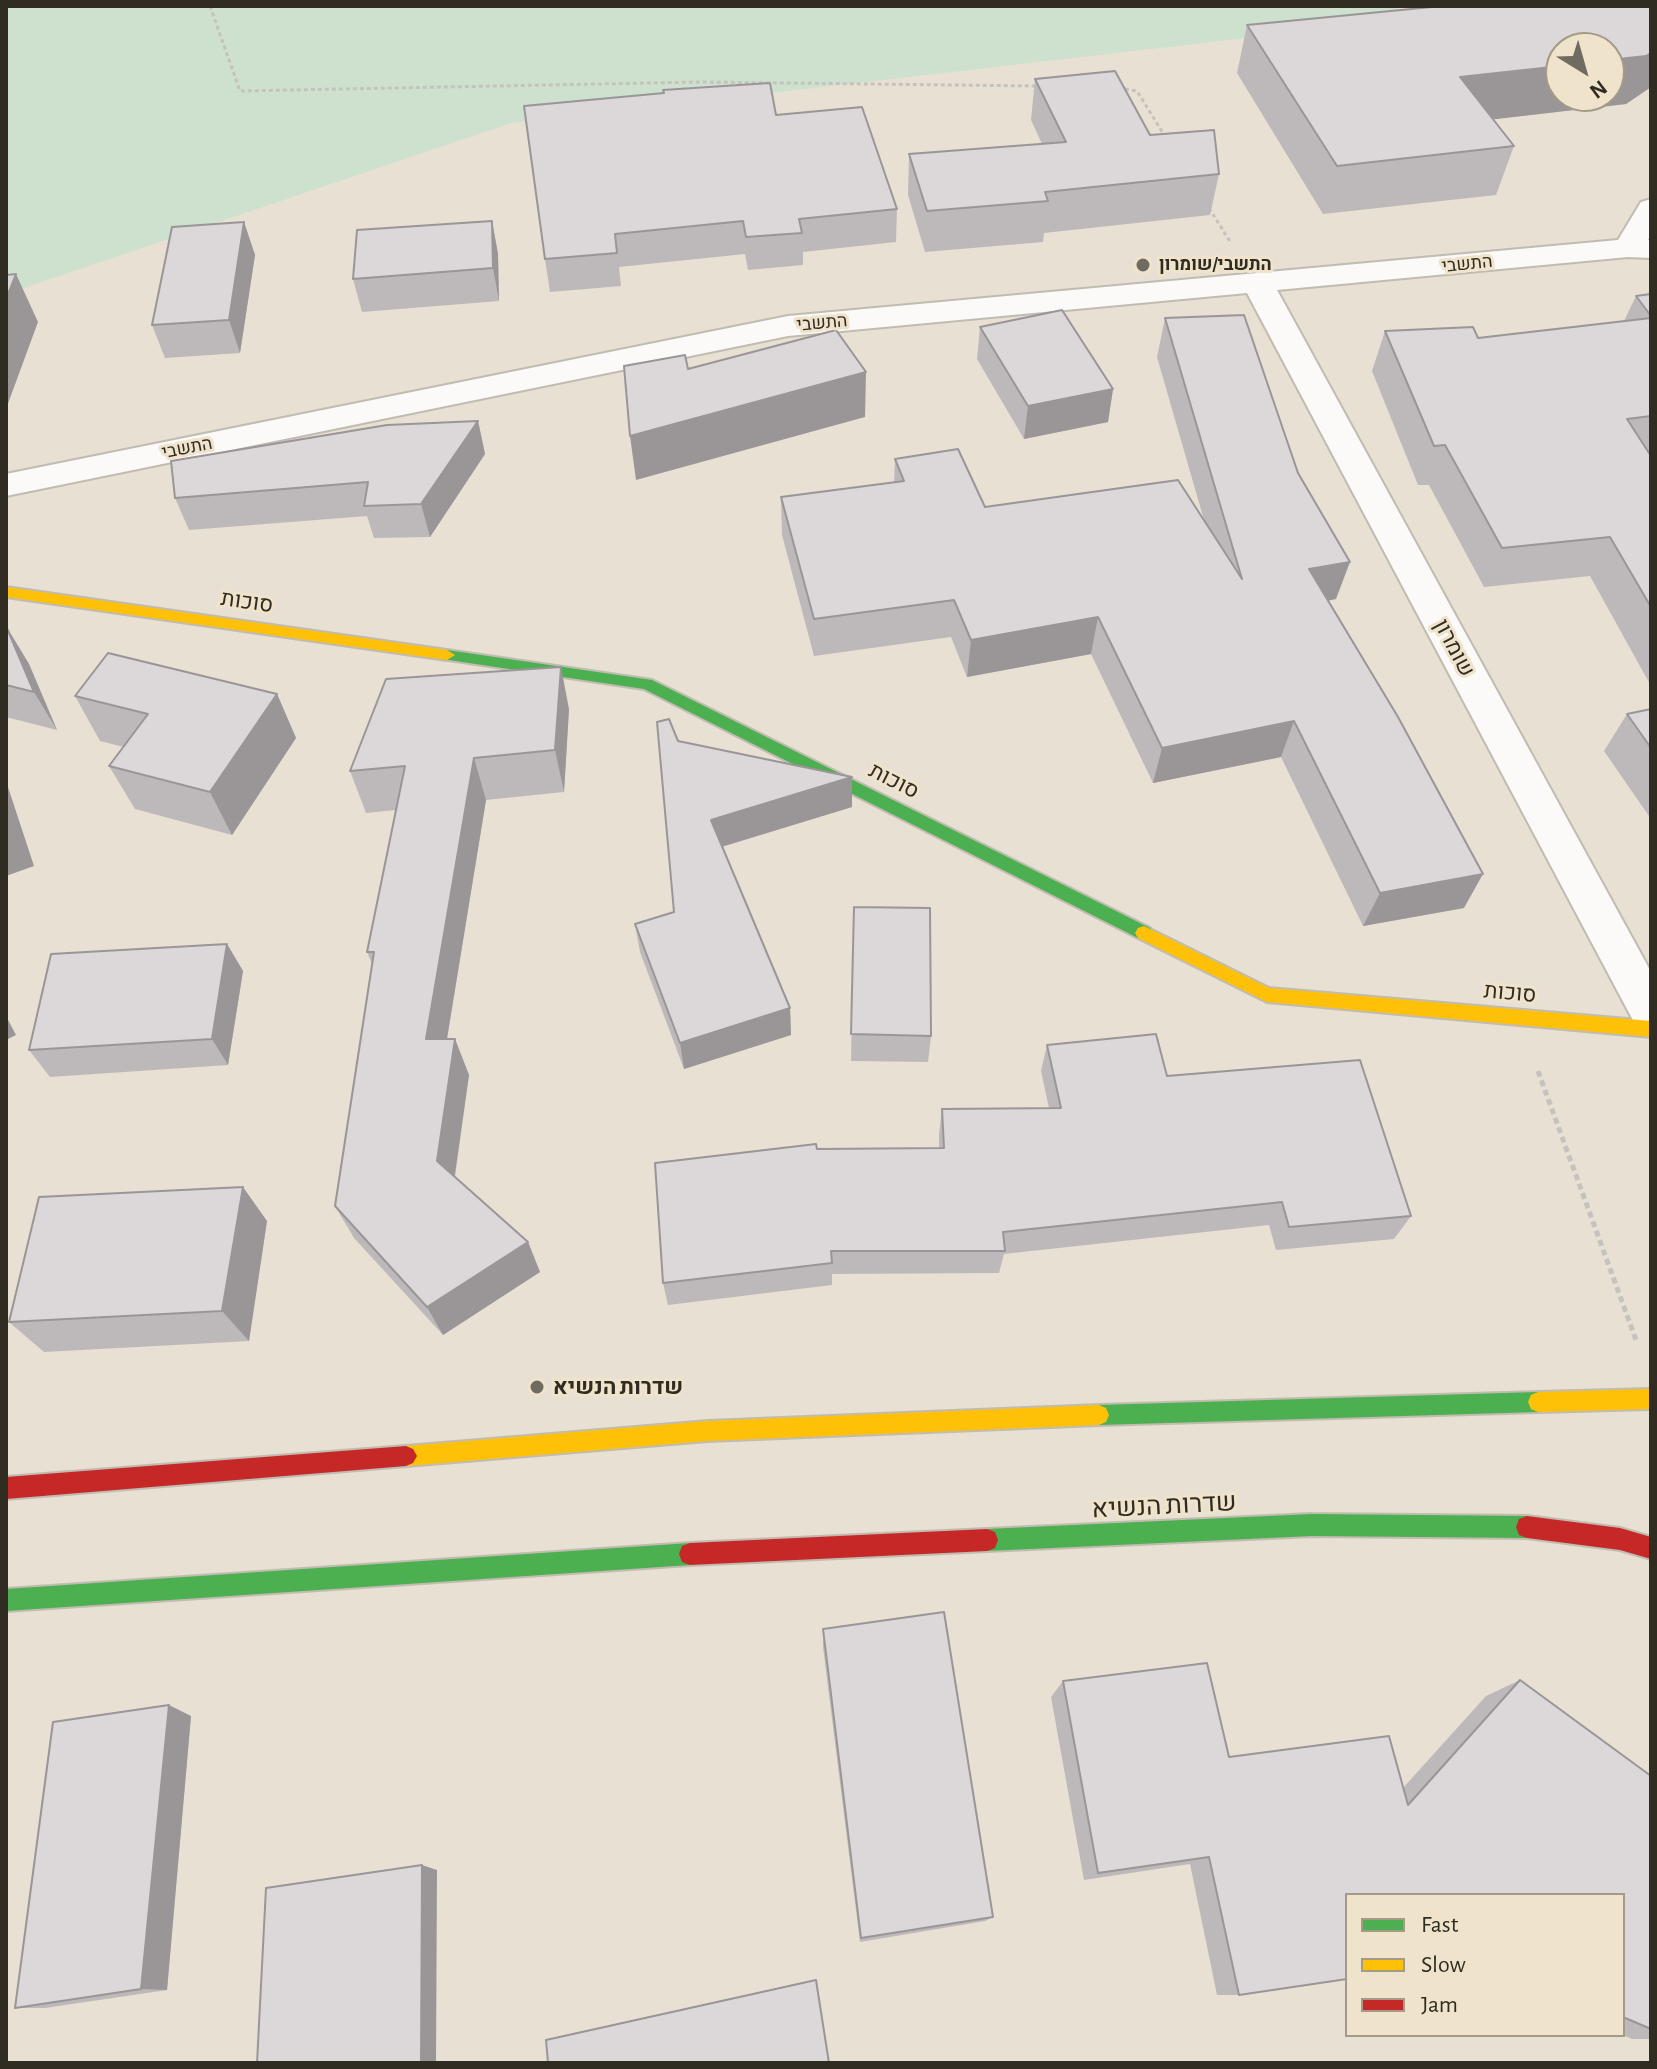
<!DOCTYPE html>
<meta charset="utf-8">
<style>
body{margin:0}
#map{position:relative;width:1657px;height:2069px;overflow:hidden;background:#e7e0d3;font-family:"Alegreya Sans",sans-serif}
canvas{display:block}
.frame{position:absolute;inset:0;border:8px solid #302c22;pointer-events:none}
.legend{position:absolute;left:1345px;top:1893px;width:280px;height:144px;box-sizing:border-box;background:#efe4cb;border:2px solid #a39a87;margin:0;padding:10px 14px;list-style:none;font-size:24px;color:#302c22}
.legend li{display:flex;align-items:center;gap:16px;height:40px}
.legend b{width:40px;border:2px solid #a39a87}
.north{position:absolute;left:1545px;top:32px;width:80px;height:80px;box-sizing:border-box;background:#efe4cb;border:2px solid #a39a87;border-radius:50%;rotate:143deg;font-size:22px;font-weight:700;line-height:32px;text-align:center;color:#302c22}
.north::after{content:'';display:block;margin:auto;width:28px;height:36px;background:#706b60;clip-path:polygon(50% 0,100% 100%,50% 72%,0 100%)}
</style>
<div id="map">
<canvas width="1657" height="2069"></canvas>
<div class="frame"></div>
<ul class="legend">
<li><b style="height:10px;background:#4caf50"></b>Fast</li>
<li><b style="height:10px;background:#ffc107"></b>Slow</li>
<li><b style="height:10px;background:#c62828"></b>Jam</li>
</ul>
<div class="north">N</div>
</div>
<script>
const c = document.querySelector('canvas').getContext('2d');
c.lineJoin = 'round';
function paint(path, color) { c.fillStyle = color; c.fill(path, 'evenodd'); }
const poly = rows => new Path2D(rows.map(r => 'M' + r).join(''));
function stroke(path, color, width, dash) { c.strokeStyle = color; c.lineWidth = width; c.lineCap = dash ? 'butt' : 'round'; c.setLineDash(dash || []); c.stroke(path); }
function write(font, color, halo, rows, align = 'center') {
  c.font = font + ' "Alegreya Sans",Heebo,sans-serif'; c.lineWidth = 6; c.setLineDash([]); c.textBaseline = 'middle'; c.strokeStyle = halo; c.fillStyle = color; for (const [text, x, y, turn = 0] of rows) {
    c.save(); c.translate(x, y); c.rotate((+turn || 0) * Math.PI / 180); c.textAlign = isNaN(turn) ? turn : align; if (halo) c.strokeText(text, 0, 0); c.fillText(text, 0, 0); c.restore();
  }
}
const green = poly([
 [6,6,1396,6,1402,20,511,123,6,294]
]);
const pathFar1 = poly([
 [210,6,240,91,699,82,1040,86],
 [1118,88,1137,91,1166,138],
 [1209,208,1231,243]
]);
const path = poly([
 [1538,1071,1636,1340]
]);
const street = poly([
 [1651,199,1651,234,1648,240,1651,240,1651,258,1628,257,1277,290,1651,972,1651,1031,1636,1026,1247,293,788,336,6,496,6,474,788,316,1618,240,1641,202,1651,199]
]);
const fast = poly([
 [447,650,652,680,1150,928,1153,933,1150,938,1138,938,644,689,442,659,442,651,447,650],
 [1538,1392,1545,1395,1548,1402,1545,1409,1538,1412,1099,1425,1092,1422,1089,1415,1092,1408,1099,1405,1538,1392],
 [1312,1514,1527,1516,1535,1519,1538,1527,1535,1535,1527,1538,1312,1536,987,1551,979,1548,976,1540,979,1532,987,1529,1312,1514],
 [690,1543,698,1546,701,1554,698,1562,690,1565,6,1611,6,1589,690,1543]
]);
const slow = poly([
 [6,587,447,650,455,655,447,660,6,597,6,587],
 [1144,926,1269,988,1651,1021,1651,1037,1267,1002,1138,938,1135,933,1138,928,1144,926],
 [1651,1389,1651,1409,1538,1412,1531,1409,1528,1402,1531,1395,1538,1392,1651,1389],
 [1099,1405,1106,1408,1109,1415,1106,1422,1099,1425,708,1441,406,1466,399,1463,395,1456,399,1449,406,1446,708,1421,1099,1405]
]);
const jam = poly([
 [406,1446,413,1449,417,1456,413,1463,406,1466,6,1499,6,1477,406,1446],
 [1527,1516,1620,1528,1651,1537,1651,1559,1620,1550,1527,1538,1519,1535,1516,1527,1519,1519,1527,1516],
 [987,1529,995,1532,998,1540,995,1548,987,1551,690,1565,682,1562,679,1554,682,1546,690,1543,987,1529]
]);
const wall = poly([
 [1651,6,1651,87,1626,104,1493,119,1514,146,1496,195,1323,214,1237,73,1247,25],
 [1035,79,1150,135,1219,174,1210,215,1044,233,1043,242,925,252,908,195,909,154,1042,144,1031,120],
 [776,115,897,209,896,242,803,252,803,265,748,270,745,254,619,267,621,286,550,292,545,259],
 [492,221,498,254,499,301,362,312,353,279],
 [244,222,255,255,240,353,165,358,152,325],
 [1651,294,1651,453,1649,454,1651,456,1651,686,1590,576,1484,587,1429,485,1418,485,1372,371,1385,331,1478,338,1624,321,1636,296],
 [1165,318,1336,599,1328,601,1464,908,1363,926,1281,757,1153,783,1091,654,967,677,951,637,814,656,782,535,781,497,894,483,895,459,985,507,1204,520,1157,357],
 [980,327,1113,389,1108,422,1024,439,977,359],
 [478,421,485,454,430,537,374,538,367,516,189,530,175,498],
 [6,626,29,664,57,730,6,717],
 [277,694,296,738,232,835,135,809,109,766,124,747,100,741,75,696],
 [569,709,564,792,486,800,447,1039,455,1039,469,1075,455,1177,528,1242,540,1272,443,1335,354,1238,335,1206,372,964,367,952,396,810,366,813,350,771],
 [1651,709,1651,819,1604,751,1627,714],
 [678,741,852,807,722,847,790,1008,791,1035,684,1069,640,952,635,924,674,912],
 [854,907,931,1036,928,1062,851,1061],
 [227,944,243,971,228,1065,50,1077,29,1050],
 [1047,1045,1167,1076,1411,1216,1394,1239,1276,1250,1269,1225,1004,1254,999,1273,832,1274,832,1285,668,1305,663,1283,817,1149,939,1148,939,1134,942,1109,1049,1108,1041,1071],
 [267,1221,249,1341,44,1352,9,1322],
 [823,1629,993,1917,985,1921,860,1942,823,1647],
 [1520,1680,1651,1776,1651,2039,1632,2039,1623,2035,1623,1895,1239,1995,1217,1995,1190,1864,1084,1880,1051,1697,1063,1681,1229,1757,1403,1788,1486,1696],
 [191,1716,167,1990,45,2008,15,2008]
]);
const shadedWall = poly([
 [1651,53,1651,87,1626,104,1445,125,1460,77,1561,66,1561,96,1609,96,1609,60],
 [492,221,498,254,499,301,493,268],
 [244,222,255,255,240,353,229,320],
 [16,274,38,322,6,409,6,299],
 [866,372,865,417,636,480,630,436],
 [1113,389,1108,422,1024,439,1028,406],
 [478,421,485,454,430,537,421,504],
 [1350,562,1336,599,1297,606,1309,569],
 [1098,617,1091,654,967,677,971,640],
 [6,626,29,664,57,730,34,692],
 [561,667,569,709,564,792,555,750],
 [277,694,296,738,232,835,210,792],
 [1294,721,1281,757,1153,783,1162,748],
 [474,758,486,800,441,1075,426,1039],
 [852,777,852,807,714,849,711,820],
 [6,781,34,866,6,876],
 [1483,874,1464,908,1363,926,1380,893],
 [227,944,243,971,228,1065,212,1039],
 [790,1008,791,1035,684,1069,680,1043],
 [6,1016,16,1035,6,1040],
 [455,1039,469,1075,452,1194,437,1161],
 [243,1187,267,1221,249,1341,222,1311],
 [528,1242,540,1272,443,1335,427,1307],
 [169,1705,191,1716,167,1990,141,1989],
 [422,1865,437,1870,436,2063,421,2063]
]);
const building = poly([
 [1442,6,1651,6,1651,53,1646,56,1609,60,1609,48,1561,48,1561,66,1460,77,1514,146,1337,166,1247,25,1442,6],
 [1115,71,1150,135,1214,130,1219,174,1045,192,1048,201,927,211,909,154,1066,142,1035,79,1115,71],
 [770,83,776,115,862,107,897,209,799,219,802,233,746,237,743,221,615,234,617,253,545,259,524,106,664,93,663,90,770,83],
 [492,221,493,268,353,279,357,230,492,221],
 [244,222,229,320,152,325,172,227,244,222],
 [16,274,6,299,6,275,16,274],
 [1651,294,1651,316,1636,296,1651,294],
 [1062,310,1113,389,1028,406,980,327,1062,310],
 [1244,315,1298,473,1350,562,1309,569,1398,717,1483,874,1380,893,1294,721,1162,748,1098,617,971,640,954,600,814,619,781,497,904,481,895,459,958,449,985,507,1178,480,1242,579,1165,318,1244,315],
 [1651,318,1651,416,1627,419,1651,456,1651,607,1610,537,1502,548,1445,445,1434,446,1385,331,1473,327,1478,338,1651,318],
 [836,330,866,372,630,436,624,366,685,355,688,369,836,330],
 [478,421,421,504,364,506,368,482,175,498,171,461,387,425,478,421],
 [6,626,34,692,6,685,6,626],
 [108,653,277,694,210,792,109,766,148,714,75,696,108,653],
 [561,667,555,750,474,758,426,1039,455,1039,437,1161,528,1242,427,1307,335,1206,374,952,367,952,405,766,350,771,386,679,561,667],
 [1651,709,1651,748,1627,714,1651,709],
 [669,719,678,741,852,777,711,820,790,1008,680,1043,635,924,674,912,657,722,669,719],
 [854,907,930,908,931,1036,851,1034,854,907],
 [227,944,212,1039,29,1050,51,954,227,944],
 [1156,1034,1167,1076,1360,1060,1411,1216,1289,1227,1282,1202,1003,1232,1005,1251,831,1251,832,1263,663,1283,655,1163,816,1144,817,1149,944,1148,942,1109,1061,1108,1047,1045,1156,1034],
 [243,1187,222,1311,9,1322,39,1197,243,1187],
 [944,1612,993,1917,861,1938,823,1629,944,1612],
 [1207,1663,1229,1757,1389,1736,1408,1805,1520,1680,1651,1776,1651,2029,1623,2017,1623,1895,1347,1895,1347,1979,1239,1995,1209,1857,1098,1873,1063,1681,1207,1663],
 [169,1705,141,1989,15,2008,53,1722,169,1705],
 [422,1865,421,2063,257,2063,266,1888,422,1865],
 [816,1980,829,2063,548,2063,546,2040,816,1980]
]);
const markers = [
 [1143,265,8,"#706b60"],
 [537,1387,8,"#706b60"]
];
const farStreetnames = [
 ["התשבי",1467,264,-6],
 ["התשבי",822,323,-5],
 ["התשבי",187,448,-11]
];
const farPoinames = [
 ["התשבי/שומרון",1159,265]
];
const streetNames = [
 ["סוכות",247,602,8],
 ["שומרון",1454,648,62],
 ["סוכות",894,781,27],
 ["סוכות",1510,993,5]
];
const poiNames = [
 ["שדרות הנשיא",553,1387]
];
const nearStreetnames = [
 ["שדרות הנשיא",1164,1506,-3]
];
paint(green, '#cde1ce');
stroke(street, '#c1bcb1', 4);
stroke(fast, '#c1bcb1', 4);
stroke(slow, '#c1bcb1', 4);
stroke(jam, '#c1bcb1', 4);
stroke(pathFar1, '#c5c3bd', 3, [4, 3]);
stroke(path, '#c5c3bd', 5, [6, 4]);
paint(street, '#fbfaf8');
paint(fast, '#4caf50');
paint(slow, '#ffc107');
paint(jam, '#c62828');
paint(wall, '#bdb9bb');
paint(shadedWall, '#9a9698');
paint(building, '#dcd7d9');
stroke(building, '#9a9698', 2);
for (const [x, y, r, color] of markers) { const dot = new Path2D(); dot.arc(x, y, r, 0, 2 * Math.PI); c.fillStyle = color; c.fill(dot); stroke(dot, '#efe4cb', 3); }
write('18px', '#302c22', '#efe4cb', farStreetnames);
write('bold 18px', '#302c22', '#efe4cb', farPoinames, 'left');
write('22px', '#302c22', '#efe4cb', streetNames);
write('bold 22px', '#302c22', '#efe4cb', poiNames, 'left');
write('26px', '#302c22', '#efe4cb', nearStreetnames);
</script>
